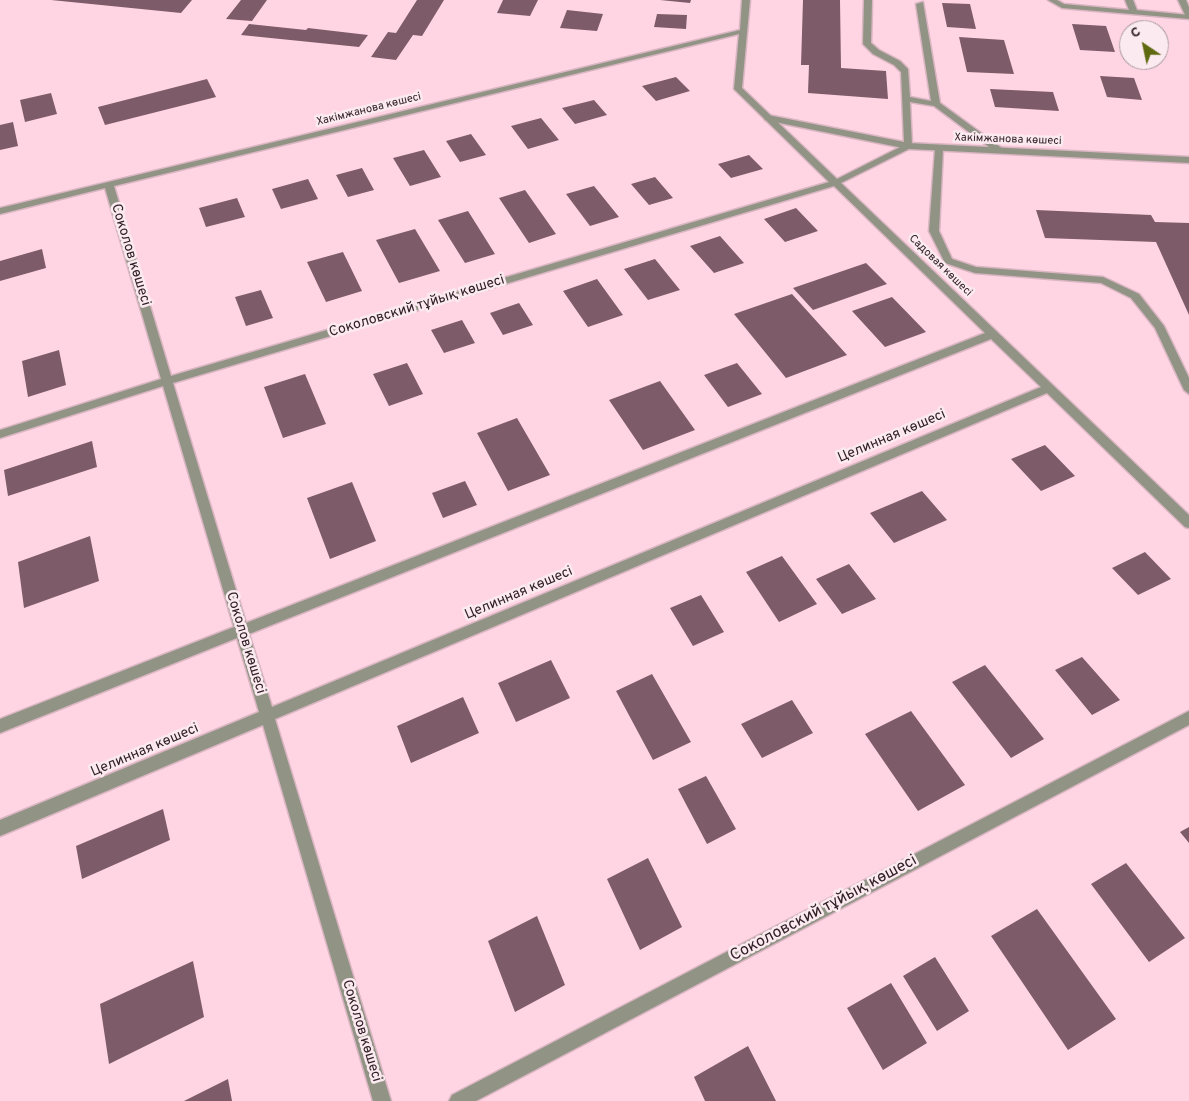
<!DOCTYPE html>
<meta charset="utf-8">
<style>
body{margin:0}
#map{position:relative;width:1189px;height:1101px;overflow:hidden;background:#ffd5e4;font-family:Overpass,sans-serif}
canvas{display:block}
.north{position:absolute;left:1119px;top:20px;width:50px;height:50px;box-sizing:border-box;background:#fbeaf0;border:1px solid #aa9a9f;border-radius:50%;rotate:326deg;font-size:14px;font-weight:700;line-height:20px;text-align:center;color:#302126}
.north::after{content:'';display:block;margin:auto;width:18px;height:22px;background:#5f690f;clip-path:polygon(50% 0,100% 100%,50% 72%,0 100%)}
</style>
<div id="map">
<canvas width="1189" height="1101"></canvas>
<div class="north">С</div>
</div>
<script>
const c = document.querySelector('canvas').getContext('2d');
c.lineJoin = 'round';
function paint(path, color) { c.fillStyle = color; c.fill(path, 'evenodd'); }
const poly = rows => new Path2D(rows.map(r => 'M' + r).join(''));
function stroke(path, color, width, dash) { c.strokeStyle = color; c.lineWidth = width; c.lineCap = dash ? 'butt' : 'round'; c.setLineDash(dash || []); c.stroke(path); }
function write(font, color, halo, rows, align = 'center') {
  c.font = font + ' Overpass,sans-serif'; c.lineWidth = 5; c.setLineDash([]); c.textBaseline = 'middle'; c.strokeStyle = halo; c.fillStyle = color; for (const [text, x, y, turn = 0] of rows) {
    c.save(); c.translate(x, y); c.rotate((+turn || 0) * Math.PI / 180); c.textAlign = isNaN(turn) ? turn : align; if (halo) c.strokeText(text, 0, 0); c.fillText(text, 0, 0); c.restore();
  }
}
const building = poly([
 [51,0,192,0,181,13],
 [241,0,267,0,252,21,226,19],
 [417,0,444,0,422,36,413,35,396,60,371,57,388,32,396,33],
 [503,0,538,0,530,16,497,13],
 [660,0,691,0,690,3],
 [803,0,840,0,841,68,886,71,888,99,808,93,809,65,801,65],
 [942,3,970,4,976,29,947,27],
 [567,10,603,14,597,31,560,28],
 [657,14,687,15,686,29,654,27],
 [249,24,306,30,308,28,368,35,359,47,241,35],
 [1072,24,1106,26,1115,52,1080,50],
 [959,37,1004,40,1014,74,967,72],
 [1100,76,1134,78,1142,100,1107,97],
 [676,77,690,91,656,101,642,86],
 [207,79,216,97,105,125,98,107],
 [990,89,1053,92,1059,111,995,107],
 [51,93,57,114,25,122,20,100],
 [594,100,607,115,575,124,562,108],
 [541,118,559,140,528,149,511,126],
 [13,122,18,146,0,150,0,125],
 [471,134,486,155,460,162,446,141],
 [424,150,441,177,410,186,393,158],
 [749,155,763,169,731,178,718,164],
 [362,168,374,190,348,197,336,175],
 [655,177,673,198,649,205,631,184],
 [308,179,318,199,281,209,272,189],
 [594,186,619,217,590,226,566,194],
 [525,190,556,234,529,243,499,198],
 [237,198,245,217,206,227,199,208],
 [796,208,818,231,785,242,764,219],
 [1036,210,1151,215,1155,222,1189,223,1189,315,1156,242,1045,238],
 [468,211,495,254,465,263,438,220],
 [415,229,440,271,399,283,376,240],
 [720,236,744,263,714,273,690,246],
 [42,249,46,268,0,281,0,261],
 [343,252,362,291,326,302,307,262],
 [655,259,680,290,648,300,624,269],
 [866,263,887,284,813,310,793,288],
 [597,279,623,315,588,327,563,291],
 [261,290,273,318,246,326,235,297],
 [792,294,847,355,786,378,734,314],
 [892,297,926,332,885,347,852,311],
 [519,303,533,325,503,335,490,313],
 [462,320,475,343,444,353,431,330],
 [59,350,66,385,28,397,22,361],
 [407,363,423,394,389,406,373,374],
 [737,363,762,394,728,407,704,375],
 [305,374,326,424,283,438,264,387],
 [660,381,695,430,643,450,609,400],
 [517,418,550,475,508,491,477,433],
 [92,441,97,467,8,496,4,470],
 [1045,445,1075,476,1041,491,1011,459],
 [465,481,477,505,443,518,432,493],
 [352,482,376,541,330,559,307,498],
 [922,491,947,520,894,543,870,513],
 [90,536,99,581,24,608,18,562],
 [1145,552,1171,579,1138,595,1112,568],
 [782,556,817,604,779,622,746,572],
 [849,564,876,599,842,614,816,579],
 [701,595,724,632,693,646,670,608],
 [1082,657,1120,700,1092,715,1055,670],
 [551,660,570,698,516,722,498,683],
 [985,665,1044,739,1011,758,952,682],
 [652,674,691,742,653,760,616,691],
 [463,697,479,733,411,763,397,726],
 [792,700,813,733,762,758,741,724],
 [911,711,965,785,918,811,865,734],
 [706,776,736,829,707,844,678,789],
 [163,809,170,840,82,879,76,846],
 [1189,827,1189,843,1180,832],
 [648,858,682,927,640,950,607,879],
 [1126,863,1185,938,1149,962,1091,884],
 [1037,909,1116,1019,1068,1050,991,936],
 [537,916,565,985,515,1012,488,941],
 [935,957,969,1011,937,1031,903,976],
 [193,961,204,1017,109,1064,100,1004],
 [891,983,927,1043,883,1070,847,1008],
 [748,1046,776,1101,705,1101,694,1077],
 [228,1079,232,1101,184,1101]
]);
const service = poly([
 [864,0,872,0,871,43,879,50,900,61,908,69,910,97,931,101,916,4,923,2,940,103,1003,149,1003,153,997,153,934,106,910,102,912,146,908,149,765,120,764,118,768,115,904,142,901,72,894,65,873,54,863,44,864,0],
 [1048,0,1057,0,1064,4,1129,10,1125,0,1133,0,1137,10,1189,15,1189,19,1062,8,1048,0],
 [939,146,943,149,939,231,952,259,976,267,1103,277,1139,294,1164,326,1189,378,1189,394,1184,390,1155,328,1131,298,1101,283,975,273,945,263,929,231,935,149,939,146]
]);
const minor = poly([
 [742,0,750,0,742,88,837,179,908,143,1189,157,1189,163,909,149,841,183,1189,515,1189,528,1185,527,1047,393,275,719,391,1101,373,1101,263,725,0,836,0,820,259,712,237,638,0,733,0,719,234,627,163,386,0,438,0,430,161,379,105,188,0,214,0,208,740,30,742,0],
 [739,34,734,89,829,182,171,376,114,186,739,34],
 [834,186,985,333,246,623,173,383,834,186],
 [991,339,1041,387,272,707,249,634,991,339],
 [1178,0,1186,0,1189,7,1189,17,1185,15,1178,0],
 [1189,711,1189,725,476,1101,449,1101,452,1095,1189,711]
]);
const farStreetnames = [
 ["Хакімжанова көшесі",369,110,-14],
 ["Хакімжанова көшесі",1008,140,2],
 ["Садовая көшесі",940,266,44]
];
const streetNames = [
 ["Соколов көшесі",130,255,73],
 ["Соколовский тұйық көшесі",417,307,-17],
 ["Целинная көшесі",892,437,-23],
 ["Целинная көшесі",519,594,-23],
 ["Соколов көшесі",245,643,73],
 ["Целинная көшесі",145,751,-23],
 ["Соколов көшесі",361,1031,73]
];
const nearStreetnames = [
 ["Соколовский тұйық көшесі",824,909,-28]
];
paint(building, '#7e5b68');
stroke(service, '#dab5c2', 3);
stroke(minor, '#dab5c2', 3);
paint(service, '#919485');
paint(minor, '#919485');
write('11px', '#302126', '#fbeaf0', farStreetnames);
write('14px', '#302126', '#fbeaf0', streetNames);
write('16px', '#302126', '#fbeaf0', nearStreetnames);
</script>
